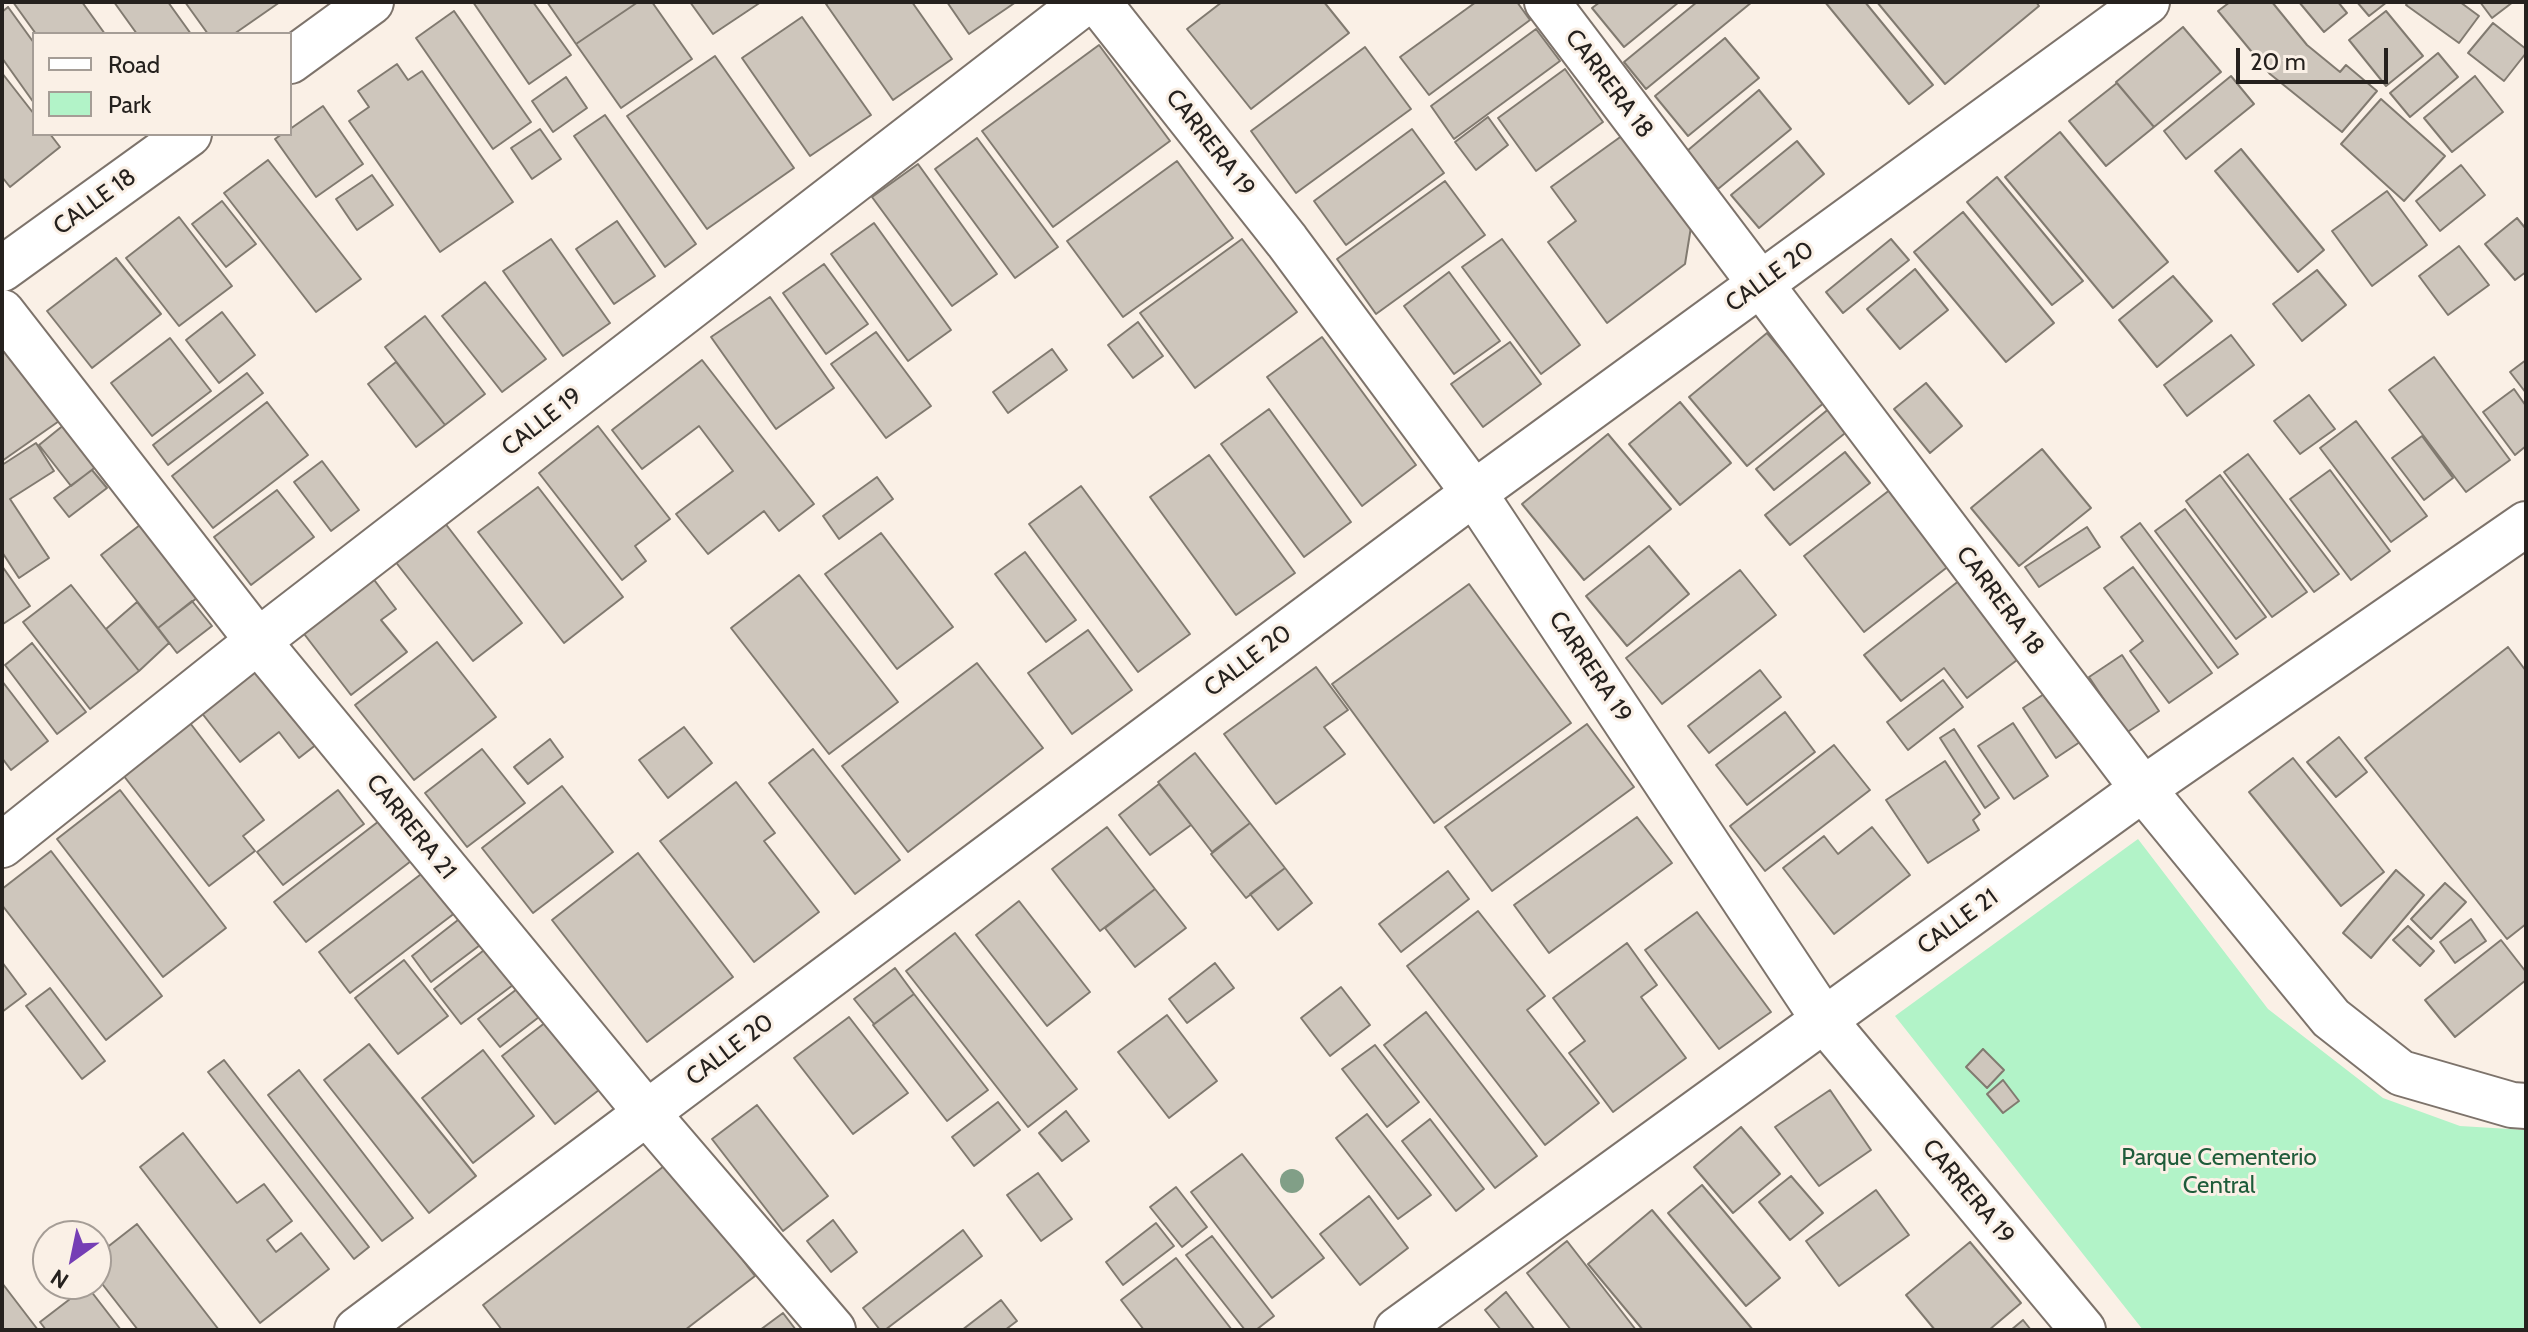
<!DOCTYPE html>
<style>
body{margin:0}
#map{position:relative;width:2528px;height:1332px;overflow:hidden;background:#faf0e6;font-family:Cabin,sans-serif}
canvas{display:block}
.frame{position:absolute;inset:0;border:4px solid #25211e;pointer-events:none}
.legend{position:absolute;left:32px;top:32px;width:260px;height:104px;box-sizing:border-box;background:#faf0e6;border:2px solid #a59d96;margin:0;padding:10px 14px;list-style:none;font-size:24px;color:#25211e}
.legend li{display:flex;align-items:center;gap:16px;height:40px}
.legend b{width:40px;border:2px solid #a59d96}
.north{position:absolute;left:32px;top:1220px;width:80px;height:80px;box-sizing:border-box;background:#faf0e6;border:2px solid #a59d96;border-radius:50%;rotate:213deg;font-size:22px;font-weight:700;line-height:32px;text-align:center;color:#25211e}
.north::after{content:'';display:block;margin:auto;width:28px;height:36px;background:#753eb5;clip-path:polygon(50% 0,100% 100%,50% 72%,0 100%)}
.scale{position:absolute;left:2236px;top:48px;width:152px;height:36px;box-sizing:border-box;border:4px solid #25211e;border-top:0;padding-left:10px;font-size:24px;line-height:28px;white-space:nowrap;color:#25211e;-webkit-text-stroke:6px #faf0e6;paint-order:stroke}
</style>
<div id="map">
<canvas width="2528" height="1332"></canvas>
<div class="frame"></div>
<ul class="legend">
<li><b style="height:10px;background:#fff"></b>Road</li>
<li><b style="height:22px;background:#b2f3c8"></b>Park</li>
</ul>
<div class="north">N</div>
<div class="scale">20 m</div>
</div>
<script>
const c = document.querySelector('canvas').getContext('2d');
c.lineJoin = 'round';
function paint(path, color) { c.fillStyle = color; c.fill(path, 'evenodd'); }
const poly = rows => new Path2D(rows.map(r => 'M' + r).join(''));
function stroke(path, color, width, dash) { c.strokeStyle = color; c.lineWidth = width; c.lineCap = dash ? 'butt' : 'round'; c.setLineDash(dash || []); c.stroke(path); }
function write(font, color, halo, rows, align = 'center') {
  c.font = font + ' Cabin,sans-serif'; c.lineWidth = 6; c.setLineDash([]); c.textBaseline = 'middle'; c.strokeStyle = halo; c.fillStyle = color; for (const [text, x, y, turn = 0] of rows) {
    c.save(); c.translate(x, y); c.rotate((+turn || 0) * Math.PI / 180); c.textAlign = isNaN(turn) ? turn : align; if (halo) c.strokeText(text, 0, 0); c.fillText(text, 0, 0); c.restore();
  }
}
const green = poly([
 [2138,839,2268,1009,2383,1098,2460,1126,2526,1130,2526,1330,2143,1330,1895,1016]
]);
const building = poly([
 [13,2,82,2,105,34,36,34,13,2],
 [114,2,168,2,191,34,137,34,114,2],
 [185,2,280,2,234,34,208,34,185,2],
 [473,2,533,2,571,55,529,84,473,2],
 [547,2,638,2,576,44,547,2],
 [638,2,652,2,692,59,621,108,576,44,638,2],
 [690,2,761,2,713,34,690,2],
 [830,2,912,2,952,59,893,100,826,4,830,2],
 [947,2,1016,2,969,34,947,2],
 [1222,2,1324,2,1349,33,1251,109,1187,29,1222,2],
 [1476,2,1517,2,1530,20,1429,95,1400,57,1476,2],
 [1600,2,1679,2,1624,47,1592,8,1600,2],
 [1697,2,1752,2,1646,89,1624,62,1697,2],
 [1825,2,1865,2,1933,85,1909,104,1825,2],
 [1877,2,2036,2,2039,6,1945,84,1877,2],
 [2230,2,2272,2,2307,45,2340,72,2346,65,2377,91,2342,132,2270,74,2218,11,2230,2],
 [2299,2,2338,2,2347,13,2324,32,2299,2],
 [2357,2,2387,2,2369,16,2357,2],
 [2408,2,2460,2,2479,16,2459,43,2406,5,2408,2],
 [2480,2,2513,2,2492,18,2480,2],
 [8,7,34,43,34,103,2,58,2,12,8,7],
 [454,11,531,122,493,149,416,38,454,11],
 [2386,11,2423,56,2386,86,2349,40,2386,11],
 [802,17,871,115,810,156,742,58,802,17],
 [2493,23,2526,49,2526,53,2504,81,2468,53,2493,23],
 [2183,27,2221,72,2154,127,2116,82,2183,27],
 [1536,29,1560,61,1454,139,1431,106,1536,29],
 [1725,38,1759,78,1688,136,1655,96,1725,38],
 [1099,45,1170,141,1053,227,982,131,1099,45],
 [1365,47,1411,109,1296,193,1251,131,1365,47],
 [2438,53,2458,77,2410,117,2390,93,2438,53],
 [715,56,794,168,707,229,627,116,715,56],
 [397,64,408,80,422,71,513,202,440,252,349,121,369,107,358,91,397,64],
 [1565,69,1603,122,1536,171,1498,118,1565,69],
 [2,73,34,114,34,134,50,134,60,147,10,187,2,177,2,73],
 [2231,76,2254,104,2186,159,2164,131,2231,76],
 [2475,76,2503,112,2452,152,2424,118,2475,76],
 [566,77,587,108,553,132,532,101,566,77],
 [2117,83,2154,127,2106,166,2069,121,2117,83],
 [1759,90,1791,129,1718,189,1687,151,1759,90],
 [2381,99,2445,156,2404,201,2341,144,2381,99],
 [323,106,363,164,316,197,275,139,282,134,290,134,290,129,323,106],
 [605,115,696,244,665,267,574,136,605,115],
 [1488,117,1508,145,1476,170,1455,142,1488,117],
 [540,129,561,159,532,179,511,148,540,129],
 [1412,129,1444,173,1346,245,1314,201,1412,129],
 [2060,132,2168,262,2113,308,2005,177,2060,132],
 [1623,135,1691,227,1685,264,1607,323,1548,242,1576,221,1551,187,1623,135],
 [977,138,1058,247,1015,278,935,169,977,138],
 [1797,141,1824,174,1759,228,1731,195,1797,141],
 [2241,149,2324,250,2298,272,2215,171,2241,149],
 [268,160,361,279,316,312,224,193,268,160],
 [1177,161,1233,238,1123,317,1067,241,1177,161],
 [918,164,997,274,952,306,872,197,918,164],
 [2461,165,2485,195,2440,231,2416,201,2461,165],
 [372,175,393,205,357,230,336,199,372,175],
 [1997,177,2083,281,2052,305,1967,202,1997,177],
 [1445,181,1485,235,1376,314,1337,259,1445,181],
 [2387,191,2427,245,2372,286,2332,231,2387,191],
 [222,201,256,244,226,267,192,224,222,201],
 [1963,212,2054,323,2006,362,1914,252,1963,212],
 [179,217,232,286,179,326,126,258,179,217],
 [2517,218,2526,229,2526,272,2515,280,2485,244,2517,218],
 [617,221,655,276,614,304,576,249,617,221],
 [874,223,951,330,908,361,831,254,874,223],
 [551,239,610,323,563,356,503,271,551,239],
 [1242,239,1297,312,1195,388,1140,313,1242,239],
 [1502,239,1580,345,1541,374,1462,267,1502,239],
 [1891,239,1909,260,1843,313,1826,292,1891,239],
 [2459,246,2489,285,2448,315,2419,276,2459,246],
 [116,258,161,314,92,368,47,311,116,258],
 [824,264,868,324,826,354,783,293,824,264],
 [1915,269,1948,310,1900,349,1867,309,1915,269],
 [2317,270,2346,305,2302,341,2273,304,2317,270],
 [1449,272,1500,341,1454,374,1404,306,1449,272],
 [2173,276,2212,321,2157,367,2119,320,2173,276],
 [485,282,546,359,502,392,442,316,485,282],
 [770,297,834,388,776,429,711,337,770,297],
 [222,312,255,355,219,383,186,340,222,312],
 [425,316,485,394,445,425,385,347,425,316],
 [1138,322,1163,356,1133,378,1108,345,1138,322],
 [876,332,931,406,886,438,831,364,876,332],
 [1767,333,1825,402,1747,466,1689,397,1767,333],
 [2231,335,2254,365,2187,416,2164,385,2231,335],
 [1322,337,1416,465,1362,506,1267,377,1322,337],
 [170,338,211,391,152,436,111,383,170,338],
 [1510,342,1541,384,1483,427,1451,384,1510,342],
 [2,344,62,419,2,461,2,344],
 [1052,349,1067,370,1008,413,993,392,1052,349],
 [2434,357,2510,460,2466,492,2389,390,2434,357],
 [702,360,814,504,779,531,764,511,708,554,676,514,733,471,699,426,642,469,612,430,702,360],
 [2526,360,2526,393,2510,372,2526,360],
 [396,362,445,425,416,447,368,384,396,362],
 [247,373,263,393,168,465,153,445,247,373],
 [1926,383,1962,426,1930,453,1894,409,1926,383],
 [2514,389,2526,406,2526,446,2515,455,2483,412,2514,389],
 [2309,395,2335,429,2300,454,2274,421,2309,395],
 [267,402,308,455,213,528,172,476,267,402],
 [1680,402,1731,463,1680,505,1629,444,1680,402],
 [1831,407,1849,430,1774,490,1756,469,1831,407],
 [1269,409,1351,522,1304,557,1221,444,1269,409],
 [70,420,102,462,71,486,39,445,70,420],
 [2356,421,2427,516,2391,542,2320,448,2356,421],
 [598,426,670,519,635,546,646,561,622,580,539,473,598,426],
 [1608,434,1671,509,1584,580,1522,504,1608,434],
 [2422,436,2453,478,2424,500,2392,458,2422,436],
 [36,443,54,471,10,499,49,558,19,578,2,552,2,465,36,443],
 [2042,449,2091,508,2019,566,1971,508,2042,449],
 [1845,452,1870,483,1790,545,1765,515,1845,452],
 [2248,454,2339,574,2314,592,2224,472,2248,454],
 [1209,455,1295,573,1236,615,1150,497,1209,455],
 [322,461,359,510,331,531,294,482,322,461],
 [92,470,107,488,69,517,54,498,92,470],
 [2330,470,2390,551,2351,580,2290,499,2330,470],
 [2220,475,2307,592,2272,617,2186,501,2220,475],
 [877,477,893,499,839,539,823,516,877,477],
 [1081,486,1190,634,1138,672,1029,524,1081,486],
 [538,487,623,597,564,643,478,532,538,487],
 [1891,489,1950,565,1864,632,1804,556,1891,489],
 [277,490,314,537,251,585,214,537,277,490],
 [2185,509,2266,617,2236,639,2155,531,2185,509],
 [149,518,206,591,158,628,101,555,149,518],
 [441,518,522,623,473,661,391,556,441,518],
 [2140,523,2238,654,2218,668,2121,537,2140,523],
 [2087,527,2100,547,2039,587,2025,567,2087,527],
 [881,533,953,627,897,669,825,574,881,533],
 [1649,546,1689,594,1627,646,1586,596,1649,546],
 [1025,552,1076,620,1046,642,995,574,1025,552],
 [2,566,30,606,3,624,2,622,2,566],
 [2133,567,2212,673,2169,703,2130,651,2143,641,2104,588,2133,567],
 [1740,570,1776,615,1662,704,1626,658,1740,570],
 [369,573,396,609,381,620,407,652,351,695,298,626,369,573],
 [799,575,898,702,829,754,731,628,799,575],
 [1960,580,2021,657,1967,698,1944,668,1901,701,1864,655,1960,580],
 [1469,584,1571,723,1434,823,1332,684,1469,584],
 [71,585,139,671,90,709,23,622,71,585],
 [192,601,212,626,177,653,158,628,192,601],
 [137,602,169,643,139,671,106,629,137,602],
 [1088,630,1132,690,1072,734,1028,673,1088,630],
 [437,642,496,717,414,780,355,705,437,642],
 [32,643,86,712,57,734,5,665,32,643],
 [2508,647,2526,671,2526,924,2507,939,2365,758,2508,647],
 [2122,655,2159,711,2126,733,2089,677,2122,655],
 [267,661,326,737,299,758,279,732,240,762,201,712,267,661],
 [977,663,1043,748,908,852,842,766,977,663],
 [1316,667,1348,710,1324,727,1345,754,1276,804,1224,734,1316,667],
 [1760,670,1781,697,1709,753,1688,726,1760,670],
 [1943,680,1963,707,1908,750,1887,722,1943,680],
 [2,681,48,741,11,770,2,758,2,681],
 [2050,690,2083,740,2056,758,2023,708,2050,690],
 [1785,712,1815,752,1747,805,1716,765,1785,712],
 [187,719,264,820,243,836,255,851,209,886,120,771,187,719],
 [2013,723,2048,776,2014,799,1978,746,2013,723],
 [1587,724,1634,787,1492,891,1445,827,1587,724],
 [684,727,712,763,668,798,639,760,684,727],
 [1954,729,1999,798,1985,808,1940,738,1954,729],
 [2339,737,2367,772,2336,797,2307,762,2339,737],
 [550,739,563,757,528,784,514,767,550,739],
 [1834,745,1870,790,1765,871,1730,826,1834,745],
 [482,749,525,803,467,847,425,793,482,749],
 [813,749,900,860,855,894,769,783,813,749],
 [1195,753,1250,823,1212,852,1158,782,1195,753],
 [2293,758,2384,872,2341,906,2249,792,2293,758],
 [1945,761,1980,814,1973,820,1979,830,1928,863,1886,800,1945,761],
 [736,782,775,833,764,841,819,912,754,962,660,841,736,782],
 [1159,784,1191,825,1150,855,1119,815,1159,784],
 [562,786,613,852,533,913,482,848,562,786],
 [120,790,226,928,163,977,57,839,120,790],
 [338,790,364,824,283,885,257,852,338,790],
 [392,811,424,851,306,942,274,902,392,811],
 [1637,817,1672,863,1549,953,1514,905,1637,817],
 [1250,823,1285,868,1246,898,1211,854,1250,823],
 [1107,827,1155,889,1100,931,1052,869,1107,827],
 [1872,827,1910,875,1834,934,1783,868,1824,836,1838,854,1872,827],
 [51,851,162,996,106,1040,2,905,2,889,51,851],
 [638,853,733,977,647,1042,552,920,638,853],
 [433,865,464,906,350,993,319,952,433,865],
 [1285,868,1312,903,1278,930,1250,894,1285,868],
 [2396,870,2424,895,2371,958,2343,933,2396,870],
 [1448,871,1469,899,1401,952,1379,924,1448,871],
 [2445,883,2466,902,2431,939,2411,919,2445,883],
 [1155,889,1186,928,1135,967,1105,928,1155,889],
 [1019,901,1090,992,1047,1026,976,935,1019,901],
 [472,909,492,936,431,982,412,956,472,909],
 [1478,911,1545,996,1527,1010,1599,1103,1545,1145,1407,966,1478,911],
 [1697,912,1771,1012,1719,1049,1645,950,1697,912],
 [2471,919,2486,941,2455,963,2440,942,2471,919],
 [2408,926,2434,951,2420,966,2393,940,2408,926],
 [955,933,1077,1089,1028,1127,906,971,955,933],
 [497,940,525,976,461,1024,434,989,497,940],
 [2501,940,2526,972,2526,980,2455,1037,2425,1000,2501,940],
 [1627,943,1657,985,1641,997,1686,1058,1613,1112,1569,1053,1585,1041,1553,998,1627,943],
 [404,960,448,1016,398,1054,355,998,404,960],
 [2,962,26,994,2,1012,2,962],
 [1215,963,1234,988,1187,1023,1169,999,1215,963],
 [895,968,914,994,874,1024,854,999,895,968],
 [530,979,552,1007,500,1047,478,1019,530,979],
 [1341,987,1370,1025,1330,1056,1301,1018,1341,987],
 [50,988,105,1061,82,1079,26,1006,50,988],
 [914,994,988,1090,947,1121,873,1025,914,994],
 [1426,1012,1537,1156,1495,1188,1384,1045,1426,1012],
 [555,1015,608,1083,555,1124,502,1056,555,1015],
 [1167,1015,1217,1081,1169,1118,1118,1052,1167,1015],
 [849,1017,908,1093,853,1134,794,1058,849,1017],
 [369,1044,476,1176,429,1213,324,1080,369,1044],
 [1375,1045,1419,1102,1387,1127,1342,1069,1375,1045],
 [1983,1049,2004,1070,1987,1088,1966,1067,1983,1049],
 [483,1050,534,1116,473,1163,422,1098,483,1050],
 [224,1060,369,1247,354,1259,208,1072,224,1060],
 [299,1070,413,1218,382,1241,268,1095,299,1070],
 [2003,1080,2019,1101,2003,1113,1987,1094,2003,1080],
 [1830,1090,1871,1150,1819,1186,1775,1127,1830,1090],
 [998,1102,1020,1130,974,1166,952,1137,998,1102],
 [757,1105,828,1196,783,1231,712,1139,757,1105],
 [1066,1111,1089,1141,1062,1161,1039,1133,1066,1111],
 [1367,1114,1431,1195,1398,1219,1336,1138,1367,1114],
 [1430,1119,1484,1189,1456,1211,1402,1141,1430,1119],
 [1741,1127,1780,1174,1733,1213,1694,1167,1741,1127],
 [183,1133,237,1203,264,1184,292,1221,267,1240,276,1252,301,1233,329,1269,260,1323,140,1167,183,1133],
 [1242,1154,1324,1258,1272,1298,1191,1192,1242,1154],
 [668,1163,755,1276,685,1330,502,1330,483,1305,668,1163],
 [1038,1173,1072,1219,1041,1241,1007,1195,1038,1173],
 [1791,1176,1823,1213,1790,1240,1759,1202,1791,1176],
 [1702,1185,1780,1278,1746,1306,1668,1213,1702,1185],
 [1176,1187,1207,1227,1182,1247,1150,1207,1176,1187],
 [1876,1190,1909,1235,1839,1286,1806,1241,1876,1190],
 [1369,1196,1408,1248,1360,1285,1320,1234,1369,1196],
 [1652,1210,1753,1330,1643,1330,1588,1264,1652,1210],
 [833,1220,857,1252,831,1272,807,1241,833,1220],
 [1156,1223,1174,1246,1123,1285,1106,1262,1156,1223],
 [137,1224,219,1330,138,1330,96,1276,96,1256,137,1224],
 [963,1230,982,1256,885,1330,880,1330,863,1308,963,1230],
 [1212,1236,1274,1316,1256,1330,1245,1330,1186,1255,1212,1236],
 [1567,1241,1636,1330,1571,1330,1527,1273,1567,1241],
 [1970,1242,2021,1303,1989,1330,1935,1330,1906,1295,1970,1242],
 [1176,1258,1232,1330,1144,1330,1121,1300,1176,1258],
 [2,1283,38,1330,2,1330,2,1283],
 [87,1286,121,1330,46,1330,40,1322,87,1286],
 [1506,1292,1535,1330,1501,1330,1485,1310,1506,1292],
 [1001,1300,1017,1321,1005,1330,962,1330,1001,1300],
 [783,1313,796,1330,760,1330,783,1313],
 [2023,1320,2031,1330,2011,1330,2023,1320]
]);
const minor = poly([
 [1547,2,2143,789,2331,1018,2401,1073,2512,1105,2526,1106],
 [2,312,258,641,646,1112,833,1330],
 [2,845,258,641,1085,2],
 [357,1330,1474,493,2147,2],
 [1397,1330,1824,1020]
]);
const tertiary = poly([
 [1098,2,1287,241,1474,493,1824,1020,2083,1330],
 [1824,1020,2143,789,2526,524]
]);
const secondary = poly([
 [290,61,371,2],
 [2,269,189,134]
]);
const trees = [
 [1292,1181]
];
const streetNames = [
 ["CARRERA 18",1609,84,53],
 ["CARRERA 19",1210,143,52],
 ["CALLE 18",95,202,-36],
 ["CALLE 20",1770,277,-36],
 ["CALLE 19",542,422,-38],
 ["CARRERA 18",2000,601,53],
 ["CALLE 20",1248,661,-37],
 ["CARRERA 19",1590,667,56],
 ["CARRERA 21",411,827,51],
 ["CALLE 21",1958,922,-36],
 ["CALLE 20",730,1050,-37],
 ["CARRERA 19",1968,1192,50]
];
const parkNames = [
 ["Parque Cementerio",2219,1158],
 ["Central",2219,1186]
];
paint(green, '#b2f3c8');
paint(building, '#cec6bc');
stroke(building, '#817a70', 2);
stroke(minor, '#7d736b', 48);
stroke(tertiary, '#7d736b', 48);
stroke(secondary, '#7d736b', 48);
stroke(minor, '#fff', 44);
stroke(tertiary, '#fff', 44);
stroke(secondary, '#fff', 44);
c.fillStyle = '#819f87';
for (const [x, y] of trees) { c.beginPath(); c.arc(x, y, 12, 0, 2 * Math.PI); c.fill(); }
write('24px', '#25211e', '#faf0e6', streetNames);
write('24px', '#1e5c3a', '#faf0e6', parkNames);
</script>
